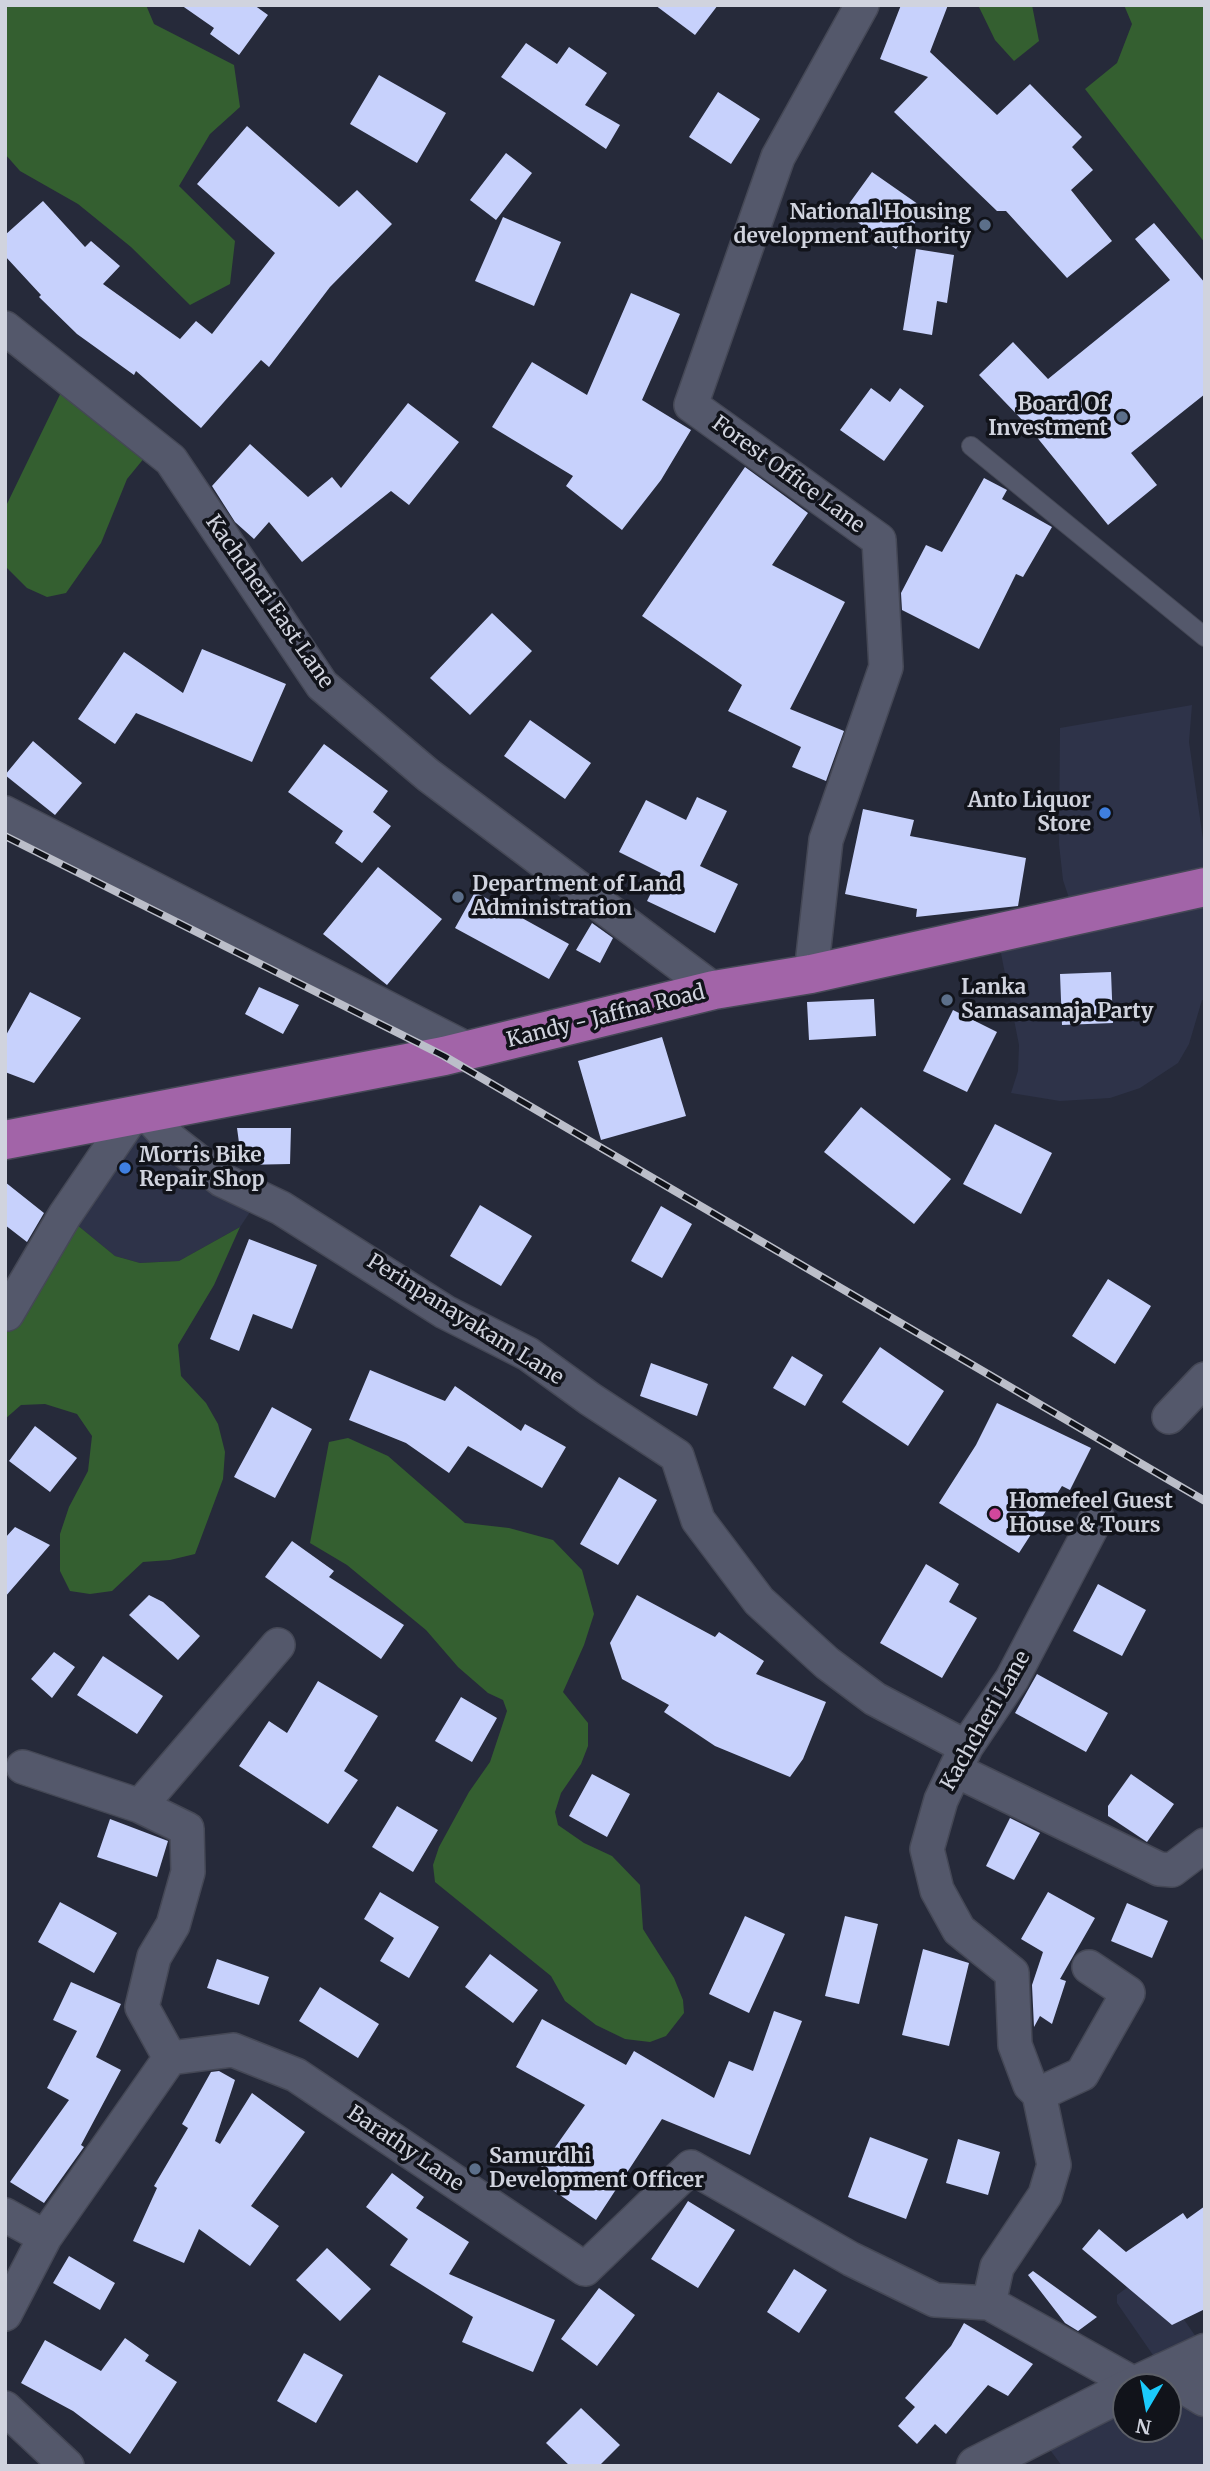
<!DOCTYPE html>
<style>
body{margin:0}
#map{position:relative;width:1210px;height:2471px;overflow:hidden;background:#262a3a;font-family:Merriweather,serif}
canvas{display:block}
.frame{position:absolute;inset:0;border:7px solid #d0d3de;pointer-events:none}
.north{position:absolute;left:1112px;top:2373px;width:70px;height:70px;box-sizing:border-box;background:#11131a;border:2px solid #5d6068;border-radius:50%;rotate:190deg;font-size:19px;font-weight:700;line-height:28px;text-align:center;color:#d0d3de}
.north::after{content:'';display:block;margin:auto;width:24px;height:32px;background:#1bcafc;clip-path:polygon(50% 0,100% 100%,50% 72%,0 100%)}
</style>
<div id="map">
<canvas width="1210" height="2471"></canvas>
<div class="frame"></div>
<div class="north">N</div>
</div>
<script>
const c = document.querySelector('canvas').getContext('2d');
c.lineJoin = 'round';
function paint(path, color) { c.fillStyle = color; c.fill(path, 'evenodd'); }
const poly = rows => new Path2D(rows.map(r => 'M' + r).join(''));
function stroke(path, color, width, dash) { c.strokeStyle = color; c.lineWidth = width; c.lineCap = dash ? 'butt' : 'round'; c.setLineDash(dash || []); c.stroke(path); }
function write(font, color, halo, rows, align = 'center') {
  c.font = font + ' Merriweather,serif'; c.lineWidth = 7; c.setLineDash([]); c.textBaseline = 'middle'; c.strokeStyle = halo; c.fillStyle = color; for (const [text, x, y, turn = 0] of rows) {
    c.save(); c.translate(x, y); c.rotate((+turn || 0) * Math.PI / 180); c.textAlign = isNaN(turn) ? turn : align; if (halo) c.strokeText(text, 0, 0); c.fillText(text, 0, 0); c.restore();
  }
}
const built = poly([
 [1192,705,1189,742,1205,853,1205,1000,1202,1000,1189,1044,1178,1063,1140,1088,1110,1098,1060,1101,1011,1093,1018,1071,1019,1045,997,933,1075,916,1063,880,1059,844,1060,728],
 [133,1115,254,1206,240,1227,179,1261,140,1263,115,1256,65,1215],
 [1156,2279,1205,2350,1205,2466,1062,2466,1039,2435,1126,2390,1126,2429,1168,2429,1168,2387,1164,2371,1117,2303,1117,2295,1133,2283]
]);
const green = poly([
 [9,5,146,5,154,24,234,65,240,107,210,134,179,186,235,241,230,284,190,305,131,247,78,204,20,171,5,154,5,10],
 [978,5,1032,5,1039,41,1014,61,995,40],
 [1124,5,1205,5,1205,243,1085,89,1117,63,1132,24],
 [68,378,154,446,127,479,101,543,66,593,47,597,27,588,5,566,5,508],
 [65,1215,115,1256,140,1263,179,1261,240,1227,214,1285,178,1345,181,1376,206,1403,218,1424,225,1452,223,1479,195,1554,170,1560,143,1562,112,1591,90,1594,70,1591,60,1571,60,1534,69,1507,88,1471,92,1436,77,1414,45,1404,21,1405,5,1419,5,1316],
 [348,1438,388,1456,465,1523,509,1528,553,1540,582,1570,594,1614,584,1645,563,1692,588,1723,588,1746,581,1764,561,1793,555,1812,558,1825,584,1843,612,1856,640,1885,643,1929,674,1978,683,2000,684,2013,666,2036,650,2042,625,2039,596,2025,565,2001,551,1976,435,1882,433,1865,439,1847,469,1792,490,1762,507,1711,503,1700,488,1693,458,1667,426,1630,347,1565,310,1543,329,1442]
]);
const building = poly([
 [181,5,254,5,268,15,239,55,210,34,214,28],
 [655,5,718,5,695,35],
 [901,5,948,5,930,52,997,115,1030,84,1082,137,1072,147,1093,170,1071,190,1112,241,1067,278,1006,211,997,211,894,112,928,77,880,59],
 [526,43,557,64,569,47,607,73,585,105,620,125,606,149,501,77],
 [379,75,446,113,417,163,350,124],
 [718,92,760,119,731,164,689,137],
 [247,126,339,207,357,190,392,224,330,287,269,367,261,360,201,428,136,371,134,375,77,334,39,297,41,295,5,256,5,235,43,201,85,247,91,241,120,266,103,284,180,339,196,321,212,334,275,253,197,184],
 [506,153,532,173,496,220,470,200],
 [872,172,925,209,896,249,843,212],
 [503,217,561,242,534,306,475,281],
 [1154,223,1205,283,1205,394,1131,453,1157,485,1108,525,1027,425,979,375,1013,342,1048,379,1170,280,1135,239],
 [916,249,954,255,947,303,937,301,932,335,903,330],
 [631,293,680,314,642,400,691,430,661,480,622,530,566,486,573,476,492,427,532,362,587,395],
 [871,388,890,402,900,388,924,406,884,461,840,430],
 [408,403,459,442,409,505,391,491,302,562,269,522,254,539,235,522,212,486,250,444,308,497,332,477,341,488],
 [745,467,808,513,772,565,845,602,790,709,844,731,826,781,792,767,801,747,728,711,742,685,642,616],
 [984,478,1007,490,1002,499,1052,527,1023,577,1016,574,979,649,902,610,901,593,926,545,942,552],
 [492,613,532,651,470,715,430,678],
 [202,649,286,684,252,762,136,713,115,744,78,719,124,652,183,693],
 [530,720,591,763,565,799,504,756],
 [33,741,82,783,55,815,5,775],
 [324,744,388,791,373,812,391,826,362,863,335,843,343,831,288,792],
 [697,797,727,811,700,866,738,884,715,933,647,901,661,873,619,852,646,800,686,820],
 [863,809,914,820,910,836,1026,858,1018,906,916,917,917,909,845,894],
 [378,867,442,919,387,985,323,934],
 [475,892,569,944,549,979,455,928],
 [592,923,613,938,600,963,576,950],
 [1111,972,1113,1023,1062,1025,1060,974],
 [259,987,299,1005,283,1034,245,1014],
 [30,992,81,1018,34,1083,5,1072,5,1037],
 [874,999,876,1036,809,1040,807,1002],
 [953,1010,997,1032,967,1092,923,1071],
 [662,1037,686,1116,601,1140,578,1061],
 [861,1107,951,1179,914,1224,824,1152],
 [995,1124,1052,1153,1021,1214,963,1184],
 [237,1128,291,1128,290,1164,242,1165],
 [5,1182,44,1213,27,1242,5,1225],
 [480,1205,532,1236,501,1286,450,1256],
 [661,1206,692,1224,662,1278,631,1261],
 [249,1239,317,1265,292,1329,253,1314,239,1351,210,1339],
 [1108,1279,1151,1306,1115,1364,1072,1336],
 [880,1347,944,1391,908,1446,842,1402],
 [792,1356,823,1375,805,1406,773,1388],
 [651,1363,708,1384,697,1416,640,1396],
 [370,1370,445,1401,455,1386,521,1431,525,1424,566,1447,542,1488,468,1446,449,1473,406,1443,349,1420],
 [997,1403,1091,1448,1070,1490,1062,1486,1019,1553,939,1503,976,1445],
 [272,1407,312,1429,275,1498,234,1477],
 [35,1426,77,1458,50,1492,9,1461],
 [619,1477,657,1500,618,1565,580,1544],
 [15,1527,50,1545,5,1597,5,1538],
 [292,1541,334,1571,329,1577,404,1625,381,1659,265,1577],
 [926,1564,959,1584,949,1602,977,1618,942,1678,880,1643],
 [1098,1584,1146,1610,1122,1656,1073,1631],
 [149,1595,163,1602,200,1636,178,1660,129,1615],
 [637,1595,715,1637,719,1632,764,1661,756,1674,826,1702,803,1759,790,1777,715,1746,664,1712,669,1705,622,1679,610,1643],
 [54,1652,75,1667,52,1698,31,1679],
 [103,1656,163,1696,137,1734,77,1695],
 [1037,1674,1108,1713,1086,1752,1015,1713],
 [318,1681,378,1716,344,1771,358,1780,328,1824,239,1766,269,1721,287,1733],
 [461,1697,497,1718,472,1762,435,1741],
 [592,1774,630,1794,607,1837,569,1816],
 [1131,1774,1174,1804,1147,1842,1108,1816,1108,1806],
 [397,1806,438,1830,413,1872,372,1847],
 [1010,1818,1040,1833,1014,1880,986,1866],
 [110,1819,168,1841,157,1877,97,1857],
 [380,1892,439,1927,409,1978,380,1961,394,1938,364,1919],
 [1048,1892,1095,1918,1060,1979,1066,1981,1052,2024,1040,2016,1034,2027,1032,1985,1043,1952,1021,1939],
 [60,1902,117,1933,94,1973,38,1942],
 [1127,1903,1168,1921,1152,1958,1111,1941],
 [745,1916,785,1934,749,2013,709,1994],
 [845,1916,878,1924,859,2004,825,1996],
 [923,1949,969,1963,949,2046,902,2035],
 [490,1954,538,1990,513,2023,465,1987],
 [217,1959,269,1977,259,2005,207,1988],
 [71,1982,121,2004,96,2057,121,2070,81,2145,84,2147,44,2203,10,2182,69,2100,47,2088,77,2031,53,2020],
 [320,1987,379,2024,358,2058,299,2021],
 [774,2011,802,2021,750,2155,662,2119,596,2220,534,2177,585,2105,516,2067,542,2019,626,2065,634,2051,714,2098,729,2061,753,2071],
 [219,2071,235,2080,215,2141,220,2144,252,2093,305,2132,251,2206,279,2226,250,2266,199,2229,184,2263,133,2241,157,2188,154,2186,188,2128,182,2124,211,2072],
 [870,2137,928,2159,906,2219,848,2197],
 [958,2139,1000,2152,988,2195,946,2183],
 [392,2173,424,2197,416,2208,469,2242,449,2274,555,2320,533,2372,462,2342,473,2317,390,2265,408,2239,366,2207],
 [688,2201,735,2230,698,2288,651,2259],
 [1205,2206,1205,2309,1172,2325,1082,2249,1099,2229,1126,2252,1183,2213,1187,2219],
 [327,2248,371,2289,340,2321,296,2280],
 [69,2256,115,2283,100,2310,53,2283],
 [794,2269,827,2290,799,2333,767,2312],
 [1033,2271,1097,2317,1078,2331,1065,2323,1028,2275],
 [599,2288,635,2315,597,2366,561,2339],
 [964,2323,1033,2364,1008,2396,988,2385,946,2434,935,2424,917,2444,898,2426,915,2407,905,2398,951,2346],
 [125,2338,149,2355,145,2361,177,2382,130,2454,73,2411,21,2383,45,2340,101,2371],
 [304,2353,343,2375,316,2423,277,2401],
 [581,2408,620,2445,599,2466,570,2466,546,2443]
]);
const service = poly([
 [971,446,1205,637]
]);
const minor = poly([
 [5,328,171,460,322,685,428,775,714,990],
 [5,813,469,1050],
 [811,974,826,840,886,667,879,540,691,405,778,157,862,5],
 [147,1114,171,1140,222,1180,281,1208,445,1312,528,1354,590,1399,677,1456,698,1520,759,1601,827,1663,875,1699,966,1747],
 [7,1314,65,1215,133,1115],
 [1169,1417,1205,1379],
 [23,1767,140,1806,187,1829,188,1872,173,1925,154,1957,142,2007,170,2058],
 [955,1770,1159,1869,1172,1870,1205,1845],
 [140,1806,278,1645],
 [1039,2094,1082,2074,1128,1993,1089,1967],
 [5,2215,45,2237,170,2058,233,2050,296,2075,585,2269,691,2167,851,2259,935,2300,989,2303,1136,2385],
 [989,2303,997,2267,1045,2195,1054,2165,1039,2094,1030,2085,1015,2045,1012,1973,959,1930,937,1890,927,1849,941,1800,966,1747,1012,1679,1097,1517],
 [5,2314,45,2237],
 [5,2408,67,2466]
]);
const tertiary = poly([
 [1164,2372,1205,2397],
 [1132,2387,1205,2353],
 [976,2466,1126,2390]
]);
const trunk = poly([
 [5,1140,444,1056,714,990,811,974,1205,887]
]);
const rail = poly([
 [5,836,444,1056,1205,1501]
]);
const markers = [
 [985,225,7,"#5c6f8a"],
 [1122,417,7,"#5c6f8a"],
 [1105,813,7,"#3f7fe0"],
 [458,897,7,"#5c6f8a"],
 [947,1000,7,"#5c6f8a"],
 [125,1168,7,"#3f7fe0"],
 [995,1514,7,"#d1479c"],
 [475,2169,7,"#5c6f8a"]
];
const poiNames = [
 ["National Housing",971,213,"right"],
 ["development authority",971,237,"right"],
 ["Board Of",1108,405,"right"],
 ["Investment",1108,429,"right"],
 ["Anto Liquor",1091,801,"right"],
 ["Store",1091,825,"right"],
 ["Department of Land",472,885],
 ["Administration",472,909],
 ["Lanka",961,988],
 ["Samasamaja Party",961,1012],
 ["Morris Bike",139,1156],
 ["Repair Shop",139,1180],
 ["Homefeel Guest",1009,1502],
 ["House & Tours",1009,1526],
 ["Samurdhi",489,2157],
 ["Development Officer",489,2181]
];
const streetNames = [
 ["Forest Office Lane",788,475,36],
 ["Kachcheri East Lane",269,602,55],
 ["Kandy - Jaffna Road",606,1017,-14],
 ["Perinpanayakam Lane",465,1320,32],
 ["Kachcheri Lane",986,1721,-60],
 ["Barathy Lane",405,2149,34]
];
paint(built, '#2e3349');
paint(green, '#345f30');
paint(building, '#c7d1fc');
stroke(service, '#454856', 20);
stroke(minor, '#454856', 36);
stroke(tertiary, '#454856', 41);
stroke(trunk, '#454856', 41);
stroke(service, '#54586b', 18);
stroke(minor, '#54586b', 33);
stroke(tertiary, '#54586b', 38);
stroke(trunk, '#a264a8', 38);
stroke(rail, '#bbbec9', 8);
stroke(rail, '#11131a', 5, [16]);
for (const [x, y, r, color] of markers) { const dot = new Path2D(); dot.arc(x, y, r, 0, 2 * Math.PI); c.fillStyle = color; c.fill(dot); stroke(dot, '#11131a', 2.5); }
write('bold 21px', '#d0d3de', '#11131a', poiNames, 'left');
write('21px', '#d0d3de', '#11131a', streetNames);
</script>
